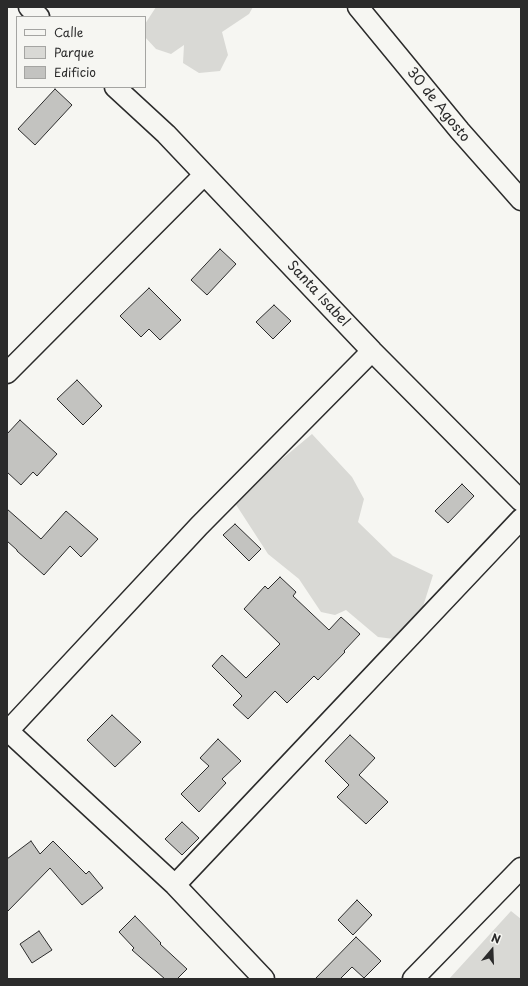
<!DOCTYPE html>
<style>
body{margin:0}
#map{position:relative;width:528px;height:986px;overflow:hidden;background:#f6f6f2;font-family:"Playpen Sans",sans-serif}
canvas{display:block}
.frame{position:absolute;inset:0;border:8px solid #2b2b2b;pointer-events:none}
.legend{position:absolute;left:16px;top:16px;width:130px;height:72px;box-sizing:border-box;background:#f6f6f2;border:1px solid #a5a5a2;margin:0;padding:5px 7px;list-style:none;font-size:12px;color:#2b2b2b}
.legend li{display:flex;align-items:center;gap:8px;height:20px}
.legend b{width:20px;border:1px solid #a5a5a2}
.north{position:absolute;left:472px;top:930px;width:40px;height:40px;-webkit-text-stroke:3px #f6f6f2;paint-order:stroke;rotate:19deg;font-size:11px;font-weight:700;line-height:16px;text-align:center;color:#2b2b2b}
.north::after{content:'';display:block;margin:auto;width:14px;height:18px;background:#2b2b2b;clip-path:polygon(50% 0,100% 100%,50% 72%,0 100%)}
</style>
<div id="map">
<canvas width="528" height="986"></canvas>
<div class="frame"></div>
<ul class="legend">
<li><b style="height:5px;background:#f6f6f2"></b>Calle</li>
<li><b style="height:11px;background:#d9d9d5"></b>Parque</li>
<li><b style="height:11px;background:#c3c3c0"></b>Edificio</li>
</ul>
<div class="north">N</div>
</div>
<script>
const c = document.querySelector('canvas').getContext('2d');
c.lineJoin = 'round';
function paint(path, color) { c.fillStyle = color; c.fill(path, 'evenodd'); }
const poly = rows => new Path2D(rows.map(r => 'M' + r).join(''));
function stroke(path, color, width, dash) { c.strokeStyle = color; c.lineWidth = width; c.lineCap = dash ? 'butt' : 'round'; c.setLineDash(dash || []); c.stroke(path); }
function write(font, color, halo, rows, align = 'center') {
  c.font = font + ' "Playpen Sans",sans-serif'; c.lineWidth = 3; c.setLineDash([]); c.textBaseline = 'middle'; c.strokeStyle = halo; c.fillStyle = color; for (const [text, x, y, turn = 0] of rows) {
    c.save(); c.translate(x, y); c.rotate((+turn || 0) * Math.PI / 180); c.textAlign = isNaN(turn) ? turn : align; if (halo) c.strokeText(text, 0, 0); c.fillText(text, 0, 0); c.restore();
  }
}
const green = poly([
 [156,7,253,7,249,14,222,32,228,55,220,71,199,73,183,63,184,45,171,54,156,49,145,37,145,24],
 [312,434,352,477,364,499,358,522,393,556,433,575,420,616,394,639,378,637,346,610,335,615,321,612,299,579,268,554,233,500],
 [511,911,521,919,521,979,449,979]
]);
const building = poly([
 [55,89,72,105,35,145,18,129,55,89],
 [220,249,236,264,207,295,191,280,220,249],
 [149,288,181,320,160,340,149,329,141,337,120,316,149,288],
 [274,305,291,321,273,339,256,322,274,305],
 [77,380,102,406,83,425,57,399,77,380],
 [20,420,57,454,37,476,33,472,21,485,7,472,7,434,20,420],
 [462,484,474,496,448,523,435,511,462,484],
 [7,509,41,539,66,511,98,539,81,557,70,546,44,575,17,551,17,550,7,541,7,509],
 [235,524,261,549,249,561,223,535,235,524],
 [280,577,296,592,293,596,329,630,341,617,360,634,344,651,345,652,318,680,314,676,287,703,275,691,248,719,233,705,242,696,212,666,222,655,246,678,280,644,244,609,265,586,268,589,280,577],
 [112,715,141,742,115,767,87,740,112,715],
 [350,735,375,758,359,775,388,802,366,824,337,797,349,785,325,761,350,735],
 [218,739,241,761,222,779,226,783,199,812,181,794,209,766,200,758,218,739],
 [182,822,199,838,182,855,165,839,182,822],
 [31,841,40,854,53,841,86,874,89,871,103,888,82,905,50,868,7,912,7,859,31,841],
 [357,900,372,915,353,935,338,920,357,900],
 [135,916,161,943,160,944,187,969,177,979,165,979,132,950,134,948,119,932,135,916],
 [39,931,52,950,32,963,20,944,39,931],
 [356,937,381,961,364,978,352,967,340,979,315,979,356,937]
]);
const minor = poly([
 [29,7,39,17],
 [358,7,460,131,521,200],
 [115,87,166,134,372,351,521,501],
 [7,373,204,175],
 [7,730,175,885,264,979],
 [7,732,199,526,372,351],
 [175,885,521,519],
 [413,979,521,868]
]);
const streetNames = [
 ["30 de Agosto",438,105,51],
 ["Santa Isabel",318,294,47]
];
paint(green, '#d9d9d5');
paint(building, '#c3c3c0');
stroke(building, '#2b2b2b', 1);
stroke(minor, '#2b2b2b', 23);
stroke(minor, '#f6f6f2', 20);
write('14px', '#2b2b2b', '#f6f6f2', streetNames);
</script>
